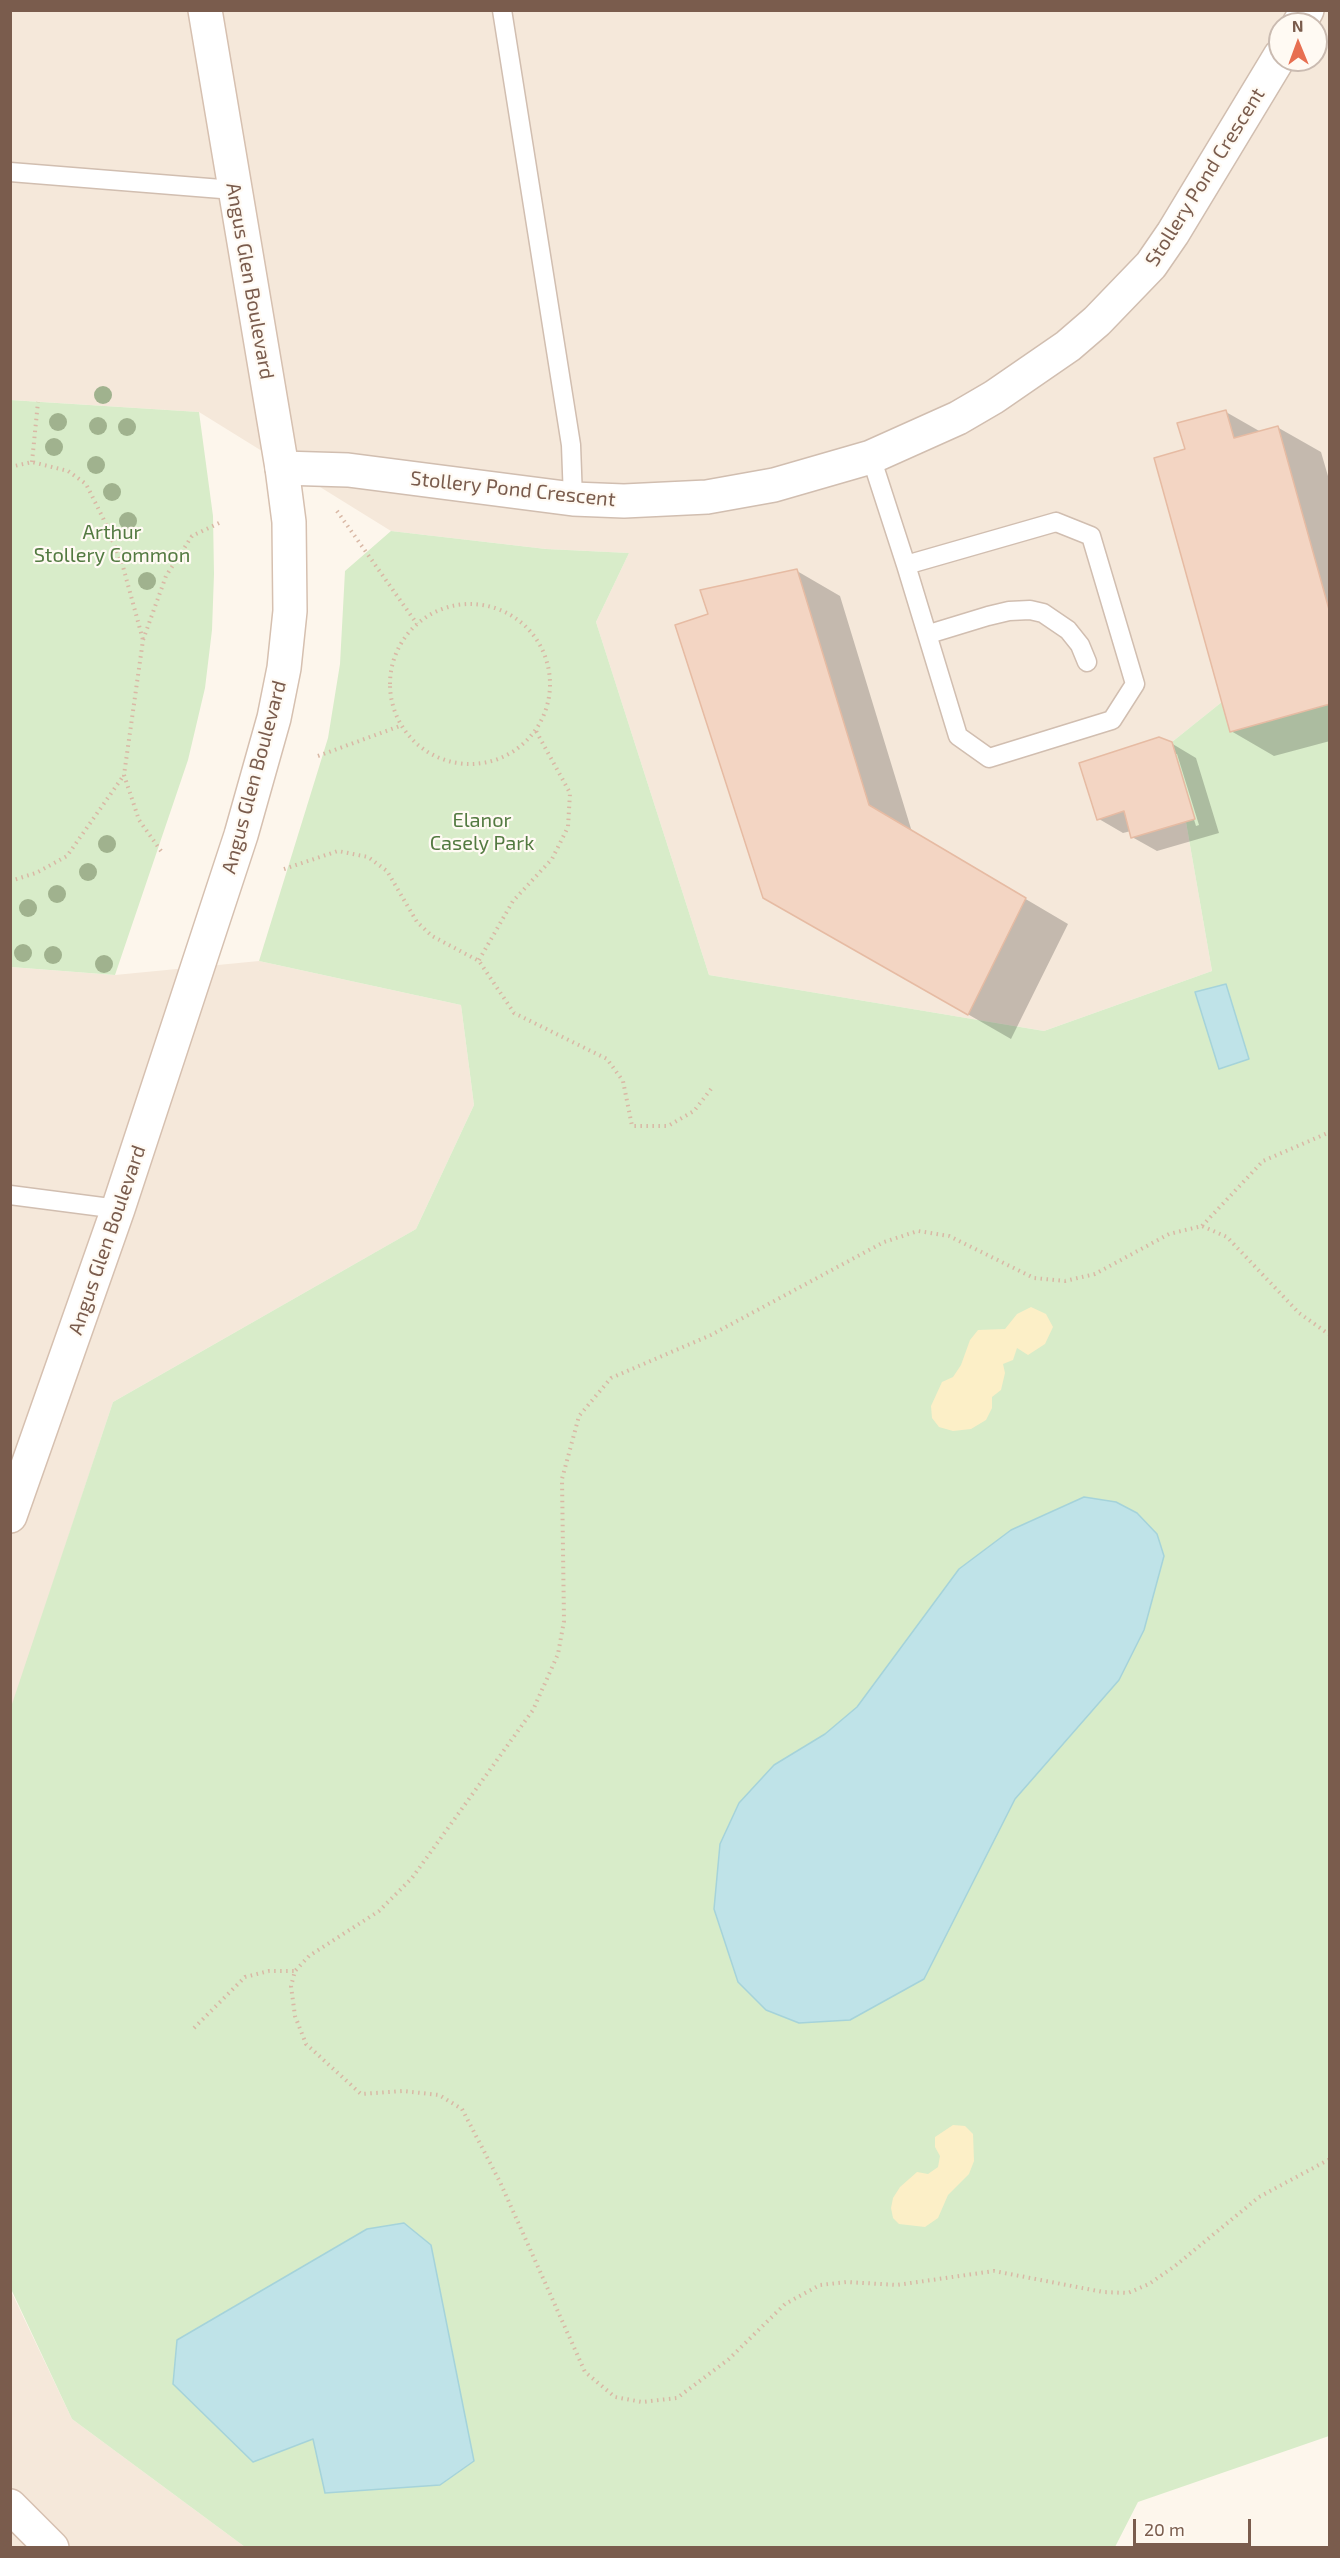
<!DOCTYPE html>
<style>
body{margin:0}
#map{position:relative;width:1340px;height:2558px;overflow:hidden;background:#fdf6ec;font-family:"Exo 2",sans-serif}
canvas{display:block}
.frame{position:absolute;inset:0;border:12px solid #7a5c4d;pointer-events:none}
.north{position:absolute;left:1268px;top:12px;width:60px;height:60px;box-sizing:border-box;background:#fffaf3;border:2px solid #cabbb1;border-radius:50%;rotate:359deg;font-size:16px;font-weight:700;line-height:24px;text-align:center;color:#7a5c4d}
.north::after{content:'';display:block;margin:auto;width:21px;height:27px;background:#e76f51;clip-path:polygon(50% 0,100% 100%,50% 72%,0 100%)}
.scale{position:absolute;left:1133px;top:2519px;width:118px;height:27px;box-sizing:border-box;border:3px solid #7a5c4d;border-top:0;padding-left:8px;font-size:18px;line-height:21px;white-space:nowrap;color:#7a5c4d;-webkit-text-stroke:4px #fffaf3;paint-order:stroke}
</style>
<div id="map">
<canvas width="1340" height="2558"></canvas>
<div class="frame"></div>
<div class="north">N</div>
<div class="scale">20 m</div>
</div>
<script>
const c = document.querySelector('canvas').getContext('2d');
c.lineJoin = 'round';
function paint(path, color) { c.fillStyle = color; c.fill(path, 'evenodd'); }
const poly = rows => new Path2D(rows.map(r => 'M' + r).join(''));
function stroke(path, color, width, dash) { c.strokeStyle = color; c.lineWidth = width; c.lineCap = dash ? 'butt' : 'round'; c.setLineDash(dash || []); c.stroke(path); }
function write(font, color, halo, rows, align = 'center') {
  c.font = font + ' "Exo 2",sans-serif'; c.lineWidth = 4.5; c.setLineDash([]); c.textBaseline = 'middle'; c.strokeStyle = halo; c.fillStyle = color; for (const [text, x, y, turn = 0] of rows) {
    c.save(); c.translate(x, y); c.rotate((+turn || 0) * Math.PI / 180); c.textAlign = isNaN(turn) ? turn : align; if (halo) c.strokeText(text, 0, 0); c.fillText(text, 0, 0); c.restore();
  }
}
const residential = poly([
 [10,11,1329,11,1329,616,1172,742,1212,971,1044,1031,709,975,596,622,629,553,546,549,391,531,199,412,11,400],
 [1280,24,1316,24,1316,60,1280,60],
 [259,961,461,1005,474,1105,416,1229,113,1402,11,1710,11,967,115,975],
 [10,2289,72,2419,245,2547,11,2547]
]);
const green = poly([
 [10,400,199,412,213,516,214,574,212,630,205,688,188,760,115,975,11,967],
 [391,531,546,549,629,553,596,622,709,975,1044,1031,1212,971,1172,742,1329,616,1329,2436,1138,2502,1115,2547,245,2547,72,2419,11,2289,10,1710,113,1402,416,1229,474,1105,461,1005,259,961,328,738,340,664,345,571]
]);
const sand = poly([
 [1031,1307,1046,1314,1053,1327,1045,1344,1028,1355,1017,1348,1013,1360,1003,1364,1005,1373,1001,1390,992,1397,992,1408,986,1420,971,1429,953,1431,939,1427,932,1418,931,1406,942,1382,953,1377,961,1365,970,1340,978,1330,1005,1329,1017,1314],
 [953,2125,965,2126,973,2134,974,2161,969,2174,948,2195,938,2218,925,2227,899,2224,893,2218,891,2208,893,2198,900,2187,917,2172,928,2174,938,2167,940,2156,935,2147,935,2137]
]);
const water = poly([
 [1226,984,1249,1059,1219,1069,1195,992,1226,984],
 [1084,1497,1116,1502,1137,1513,1157,1534,1164,1556,1144,1630,1119,1680,1015,1799,924,1979,850,2020,799,2023,766,2010,738,1982,714,1909,720,1844,739,1803,774,1765,825,1734,857,1707,959,1569,1011,1530,1084,1497],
 [404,2223,431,2245,474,2461,440,2485,325,2493,313,2439,253,2462,173,2384,177,2340,367,2229,404,2223]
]);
const shadow = poly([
 [1226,412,1261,432,1277,427,1321,452,1330,483,1330,741,1274,756,1231,731,1186,450],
 [797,571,840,596,912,832,1068,924,1011,1039,764,897,710,615],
 [1171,743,1196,758,1219,833,1157,851,1132,837,1131,831,1123,833,1099,819],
 [1174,754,1177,754,1199,825,1196,826]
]);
const building = poly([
 [1226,410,1234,438,1278,426,1330,613,1330,704,1230,732,1154,458,1185,449,1177,423,1226,410],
 [797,569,869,805,1026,898,968,1015,763,898,675,625,708,614,700,590,797,569],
 [1159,737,1172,742,1195,819,1131,838,1124,811,1097,820,1079,763,1159,737]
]);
const path = poly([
 [32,462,38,402],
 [10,467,32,462,68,471,86,484,103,518,122,563,143,640],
 [337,511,417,624],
 '390 684a80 80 0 1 1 160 0a80 80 0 1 1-160 0Z',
 [318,756,400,726],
 [161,851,139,820,124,775,143,640,166,576,192,536,219,523],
 [284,869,338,851,368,857,387,871,417,922,432,936,479,961,514,1013,607,1059,623,1081,632,1126,668,1126,694,1111,711,1089],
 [10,881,36,873,67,856,124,775],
 [479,960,513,901,552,859,568,827,570,793,536,731],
 [1202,1226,1263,1161,1330,1132],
 [1330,1335,1299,1313,1227,1237,1202,1226,1169,1234,1095,1274,1065,1281,1034,1278,949,1236,918,1231,884,1242,711,1335,611,1378,579,1416,562,1479,564,1621,558,1654,533,1710,412,1878,379,1911,309,1956,295,1971,291,1986,295,2016,306,2044,361,2094,403,2091,439,2095,462,2109,500,2182,585,2372,615,2397,642,2402,677,2398,729,2359,785,2304,820,2285,847,2282,897,2285,994,2271,1103,2292,1128,2293,1149,2284,1175,2266,1259,2197,1330,2159],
 [194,2028,245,1977,269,1971,295,1971]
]);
const lane = poly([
 [502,10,571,445,573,499],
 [10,172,234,190],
 [871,457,906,565],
 [1056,522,1091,536,1135,684,1112,720,989,758,958,736,906,565,1056,522],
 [929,634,988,616,1009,611,1030,610,1043,613,1068,630,1080,645,1087,662],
 [10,1195,118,1209]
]);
const street = poly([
 [1299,24,1307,10],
 [282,468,348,470,573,499,624,501,707,497,774,485,871,457,958,418,994,397,1068,346,1097,321,1151,265,1173,233,1280,56]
]);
const secondary = poly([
 [10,1516,118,1209,241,835,274,718,284,668,290,611,289,522,282,468,205,10],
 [10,2506,52,2548]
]);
const trees = [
 [103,395],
 [58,422],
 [98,426],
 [127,427],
 [54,447],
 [96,465],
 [112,492],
 [128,521],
 [147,581],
 [107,844],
 [88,872],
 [57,894],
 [28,908],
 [23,953],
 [53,955],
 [104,964]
];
const streetNames = [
 ["Stollery Pond Crescent",1205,177,-58],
 ["Angus Glen Boulevard",250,281,80],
 ["Stollery Pond Crescent",513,489,6],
 ["Angus Glen Boulevard",254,777,-75],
 ["Angus Glen Boulevard",107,1240,-71]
];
const parkNames = [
 ["Arthur",112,532],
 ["Stollery Common",112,555],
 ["Elanor",482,820],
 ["Casely Park",482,843]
];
paint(residential, '#f5e8da');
paint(green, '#d8ecc9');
paint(sand, '#fcefc7');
paint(water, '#bfe3e8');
stroke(water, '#a5d3da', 1.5);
paint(shadow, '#0003');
paint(building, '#f3d5c3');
stroke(building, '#e6bba3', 1.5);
stroke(lane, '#d1beb0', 21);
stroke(street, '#d1beb0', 36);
stroke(secondary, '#d6c0b0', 36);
stroke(path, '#d9b8a5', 4, [1.5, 4.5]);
stroke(lane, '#fff', 18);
stroke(street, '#fff', 33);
stroke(secondary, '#fff', 33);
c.fillStyle = '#a0b28e';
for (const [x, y] of trees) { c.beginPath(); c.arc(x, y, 9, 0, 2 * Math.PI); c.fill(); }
write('20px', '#7a5c4d', '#fffaf3', streetNames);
write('20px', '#537a41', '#fffaf3', parkNames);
</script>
